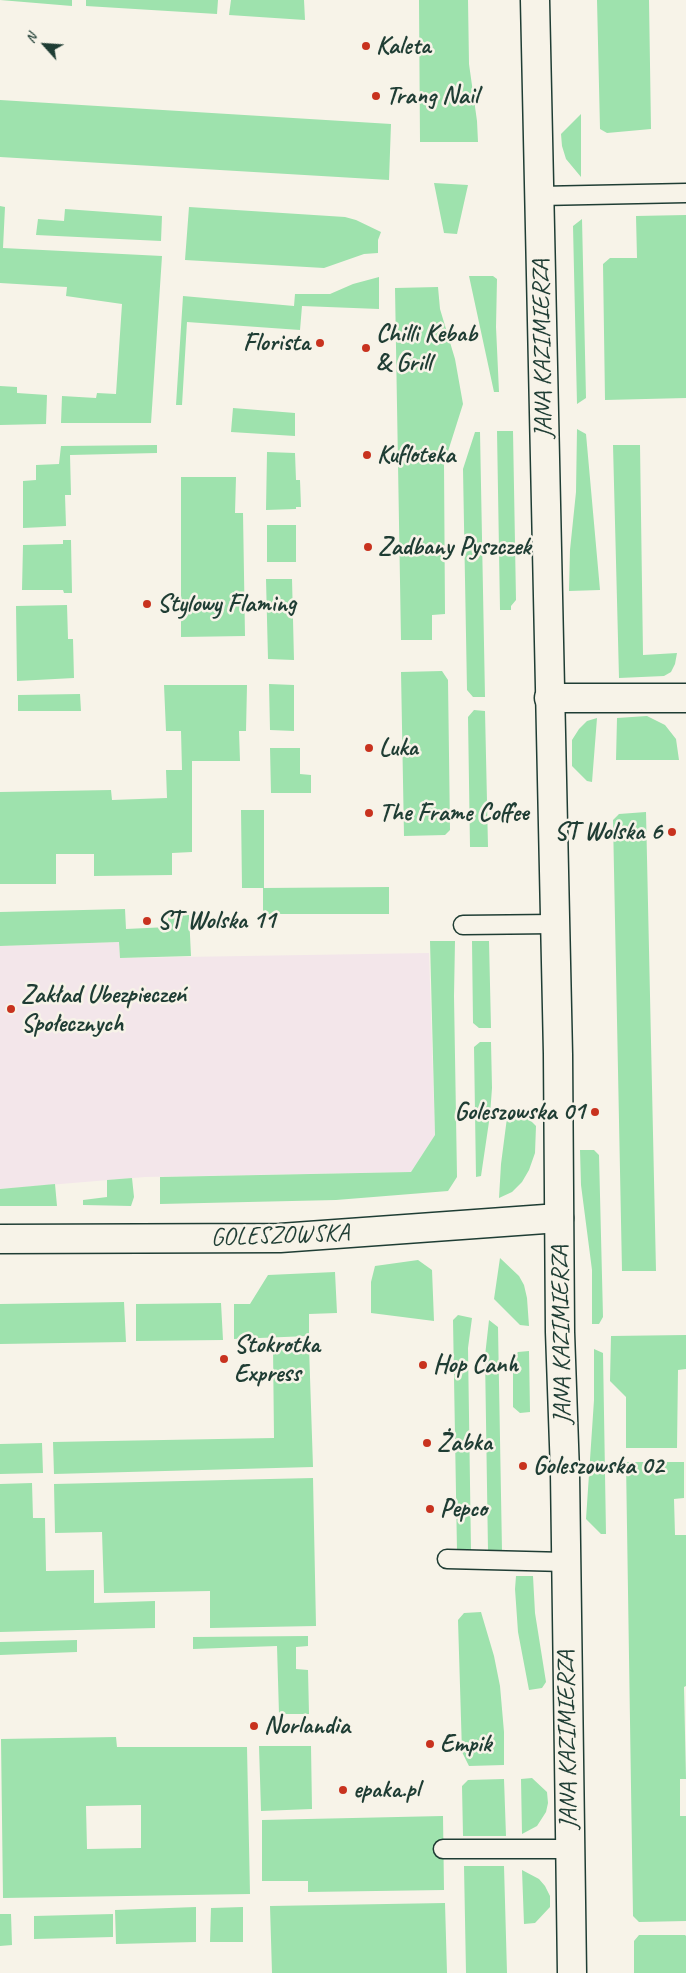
<!DOCTYPE html>
<meta charset="utf-8">
<style>
body{margin:0}
#map{position:relative;width:686px;height:1973px;overflow:hidden;background:#f7f3e8;font-family:Caveat,sans-serif}
canvas{display:block}
.north{position:absolute;left:20px;top:20px;width:50px;height:50px;-webkit-text-stroke:4px #f7f3e8;paint-order:stroke;rotate:296deg;font-size:14px;font-weight:700;line-height:20px;text-align:center;color:#1f3d34}
.north::after{content:'';display:block;margin:auto;width:18px;height:22px;background:#1f3d34;clip-path:polygon(50% 0,100% 100%,50% 72%,0 100%)}
</style>
<div id="map">
<canvas width="686" height="1973"></canvas>
<div class="north">N</div>
</div>
<script>
const c = document.querySelector('canvas').getContext('2d');
c.lineJoin = 'round';
function paint(path, color) { c.fillStyle = color; c.fill(path, 'evenodd'); }
const poly = rows => new Path2D(rows.map(r => 'M' + r).join(''));
function stroke(path, color, width, dash) { c.strokeStyle = color; c.lineWidth = width; c.lineCap = dash ? 'butt' : 'round'; c.setLineDash(dash || []); c.stroke(path); }
function write(font, color, halo, rows, align = 'center') {
  c.font = font + ' Caveat,sans-serif'; c.lineWidth = 5; c.setLineDash([]); c.textBaseline = 'middle'; c.strokeStyle = halo; c.fillStyle = color; for (const [text, x, y, turn = 0] of rows) {
    c.save(); c.translate(x, y); c.rotate((+turn || 0) * Math.PI / 180); c.textAlign = isNaN(turn) ? turn : align; if (halo) c.strokeText(text, 0, 0); c.fillText(text, 0, 0); c.restore();
  }
}
const built = poly([
 [119,942,120,958,429,953,435,1135,411,1172,145,1177,0,1189,0,946]
]);
const green = poly([
 [0,0,72,0,72,6],
 [86,0,218,0,217,14,86,6],
 [231,0,304,0,305,20,229,15],
 [419,0,468,0,469,64,477,121,478,142,420,142],
 [597,0,649,0,651,129,607,133,600,129],
 [0,100,391,124,389,180,0,157],
 [581,114,581,177,566,159,562,146,561,134],
 [434,183,468,185,457,234,444,233],
 [0,206,5,207,3,248,162,256,151,423,61,423,62,396,96,398,97,393,116,394,122,304,66,296,67,287,0,283],
 [189,207,345,217,356,220,381,232,378,240,378,253,364,254,324,268,185,260],
 [65,209,162,216,161,241,36,235,38,219,64,221],
 [686,215,686,398,605,400,603,264,610,258,637,258,636,216],
 [582,219,586,398,577,404,573,226],
 [469,276,493,276,497,279,496,327,499,392,494,392],
 [379,277,379,309,302,306,300,330,187,322,182,405,176,405,183,296,294,306,295,294,330,294,353,284],
 [438,287,440,309,455,359,463,404,444,464,445,614,432,615,432,640,401,640,395,288],
 [0,386,17,387,17,393,47,395,46,424,0,425],
 [233,408,295,413,295,436,231,432],
 [577,429,586,434,600,590,569,591,570,550,576,492],
 [497,431,513,431,516,600,511,606,511,610,500,610],
 [475,432,480,432,485,697,473,697,467,690,463,469],
 [157,445,157,453,70,455,71,495,65,495,66,526,23,528,23,481,36,480,36,465,59,464,61,446],
 [613,445,640,445,643,655,677,653,675,664,671,672,664,676,619,678],
 [267,452,295,453,296,480,300,480,301,507,296,507,296,509,266,510],
 [181,477,236,477,235,513,243,513,245,636,181,637],
 [267,525,296,525,296,562,267,562],
 [63,540,71,540,72,593,64,593,63,590,22,590,23,545,63,544],
 [266,579,292,579,294,660,268,659],
 [67,605,68,639,73,639,74,678,17,681,16,606],
 [442,671,448,680,450,830,445,835,404,836,401,672],
 [269,684,294,685,294,731,270,730],
 [164,685,247,685,246,731,239,731,240,761,192,761,192,852,172,853,172,875,94,876,94,854,56,854,56,884,0,884,0,792,111,790,112,800,167,798,166,770,182,770,181,731,166,731],
 [80,694,81,711,18,711,18,695],
 [474,710,485,711,488,847,470,847,468,717],
 [647,716,665,725,676,739,679,760,616,760,617,718],
 [597,718,592,782,587,781,572,766,572,740,579,729,587,721],
 [270,748,300,748,300,774,311,775,311,793,271,793],
 [241,810,264,810,264,888,389,887,389,914,263,914,263,888,242,888],
 [646,812,656,1271,622,1271,613,820,619,814],
 [125,909,126,929,168,927,168,914,189,915,191,956,120,958,119,942,0,946,0,912],
 [430,941,455,941,454,996,457,1177,448,1191,336,1200,160,1204,160,1177,411,1172,435,1135],
 [472,941,489,941,491,1028,479,1028,473,1023],
 [480,1042,491,1042,492,1088,490,1115,481,1176,476,1177,474,1047],
 [508,1110,520,1110,536,1126,535,1153,529,1170,522,1182,512,1192,499,1198,501,1164],
 [580,1150,594,1150,599,1155,603,1317,599,1324,592,1324,592,1270,581,1185],
 [132,1178,134,1197,131,1206,83,1205,83,1200,107,1197,107,1180],
 [55,1184,57,1206,0,1206,0,1189],
 [500,1258,519,1276,524,1285,527,1298,529,1326,520,1325,494,1299],
 [418,1260,432,1270,434,1321,371,1313,371,1282,375,1266],
 [335,1272,337,1313,309,1314,309,1336,234,1339,234,1304,250,1304,268,1275],
 [124,1302,126,1342,0,1344,0,1304],
 [221,1303,223,1340,136,1341,136,1304],
 [458,1315,472,1318,468,1348,471,1551,457,1551,453,1320],
 [489,1320,498,1327,502,1551,488,1551,485,1356],
 [686,1335,686,1369,678,1370,677,1448,626,1448,626,1397,610,1381,611,1336],
 [273,1347,309,1347,313,1467,54,1474,53,1442,274,1438],
 [594,1349,603,1353,606,1534,601,1534,586,1519,594,1400],
 [529,1351,530,1412,520,1413,513,1407,513,1358,518,1352],
 [42,1443,43,1473,0,1474,0,1444],
 [626,1462,684,1462,684,1498,674,1499,675,1535,686,1535,686,1686,684,1687,686,1779,680,1779,680,1816,686,1816,686,1921,639,1922,633,1916],
 [313,1478,316,1626,210,1628,210,1591,104,1593,102,1532,55,1533,54,1484],
 [32,1483,33,1518,45,1518,46,1571,94,1570,94,1603,155,1601,155,1628,0,1632,0,1484],
 [516,1576,533,1576,535,1613,546,1682,542,1688,529,1690,518,1632,515,1589],
 [481,1612,494,1656,500,1686,504,1732,504,1765,469,1766,462,1752,458,1620,464,1613],
 [308,1636,308,1646,296,1647,296,1669,308,1670,309,1714,279,1714,277,1646,193,1649,193,1637],
 [77,1640,77,1652,0,1655,0,1642],
 [116,1737,117,1747,247,1747,250,1894,3,1898,1,1739],
 [141,1805,141,1848,87,1849,86,1806],
 [259,1746,311,1746,312,1809,261,1811],
 [532,1778,547,1792,548,1803,546,1812,537,1826,522,1834,521,1779],
 [504,1779,506,1836,463,1836,462,1786,468,1780],
 [443,1816,444,1890,308,1892,308,1881,262,1881,262,1820],
 [464,1866,504,1866,507,1973,466,1973],
 [522,1870,539,1879,545,1886,550,1896,550,1907,535,1923,524,1924],
 [445,1903,447,1973,272,1973,270,1906],
 [196,1907,196,1942,116,1944,115,1910],
 [243,1907,243,1942,210,1942,211,1908],
 [0,1914,11,1914,12,1945,0,1946],
 [113,1914,113,1937,34,1939,34,1916],
 [639,1935,685,1935,686,1936,686,1973,634,1973,634,1941]
]);
const lane = poly([
 [540,196,686,193],
 [463,925,554,924],
 [447,1559,565,1562],
 [443,1849,570,1849]
]);
const street = poly([
 [549,698,686,698],
 [0,1239,280,1238,559,1218]
]);
const secondary = poly([
 [535,0,558,1054,560,1332,565,1473,572,1973]
]);
const markers = [
 [366,46,5,"#c8321e"],
 [376,96,5,"#c8321e"],
 [320,343,5,"#c8321e"],
 [366,348,5,"#c8321e"],
 [367,455,5,"#c8321e"],
 [368,547,5,"#c8321e"],
 [147,604,5,"#c8321e"],
 [369,748,5,"#c8321e"],
 [369,813,5,"#c8321e"],
 [672,832,5,"#c8321e"],
 [147,921,5,"#c8321e"],
 [11,1009,5,"#c8321e"],
 [595,1112,5,"#c8321e"],
 [224,1359,5,"#c8321e"],
 [423,1365,5,"#c8321e"],
 [427,1443,5,"#c8321e"],
 [523,1466,5,"#c8321e"],
 [430,1509,5,"#c8321e"],
 [254,1726,5,"#c8321e"],
 [430,1744,5,"#c8321e"],
 [343,1790,5,"#c8321e"]
];
const poiNames = [
 ["Kaleta",376,46],
 ["Trang Nail",386,96],
 ["Chilli Kebab",376,334],
 ["& Grill",376,363],
 ["Florista",310,343,"right"],
 ["Kufloteka",377,455],
 ["Zadbany Pyszczek",378,547],
 ["Stylowy Flaming",157,604],
 ["Luka",379,748],
 ["The Frame Coffee",379,813],
 ["ST Wolska 6",662,832,"right"],
 ["ST Wolska 11",157,921],
 ["Zakład Ubezpieczeń",21,995],
 ["Społecznych",21,1024],
 ["Goleszowska 01",585,1112,"right"],
 ["Stokrotka",234,1345],
 ["Express",234,1374],
 ["Hop Canh",433,1365],
 ["Żabka",437,1443],
 ["Goleszowska 02",533,1466],
 ["Pepco",440,1509],
 ["Norlandia",264,1726],
 ["Empik",440,1744],
 ["epaka.pl",353,1790]
];
const streetNames = [
 ["JANA KAZIMIERZA",543,349,-91],
 ["GOLESZOWSKA",280,1236,-2],
 ["JANA KAZIMIERZA",562,1335,-91],
 ["JANA KAZIMIERZA",568,1740,-91]
];
paint(built, '#f3e6ea');
paint(green, '#9ee2ad');
stroke(lane, '#1f3d34', 21);
stroke(street, '#1f3d34', 31);
stroke(secondary, '#1f3d34', 31);
stroke(lane, '#f7f3e8', 18);
stroke(street, '#f7f3e8', 28);
stroke(secondary, '#f7f3e8', 28);
for (const [x, y, r, color] of markers) { const dot = new Path2D(); dot.arc(x, y, r, 0, 2 * Math.PI); c.fillStyle = color; c.fill(dot); stroke(dot, '#f7f3e8', 2); }
write('bold 25px', '#1f3d34', '#f7f3e8', poiNames, 'left');
write('25px', '#1f3d34', '#f7f3e8', streetNames);
</script>
